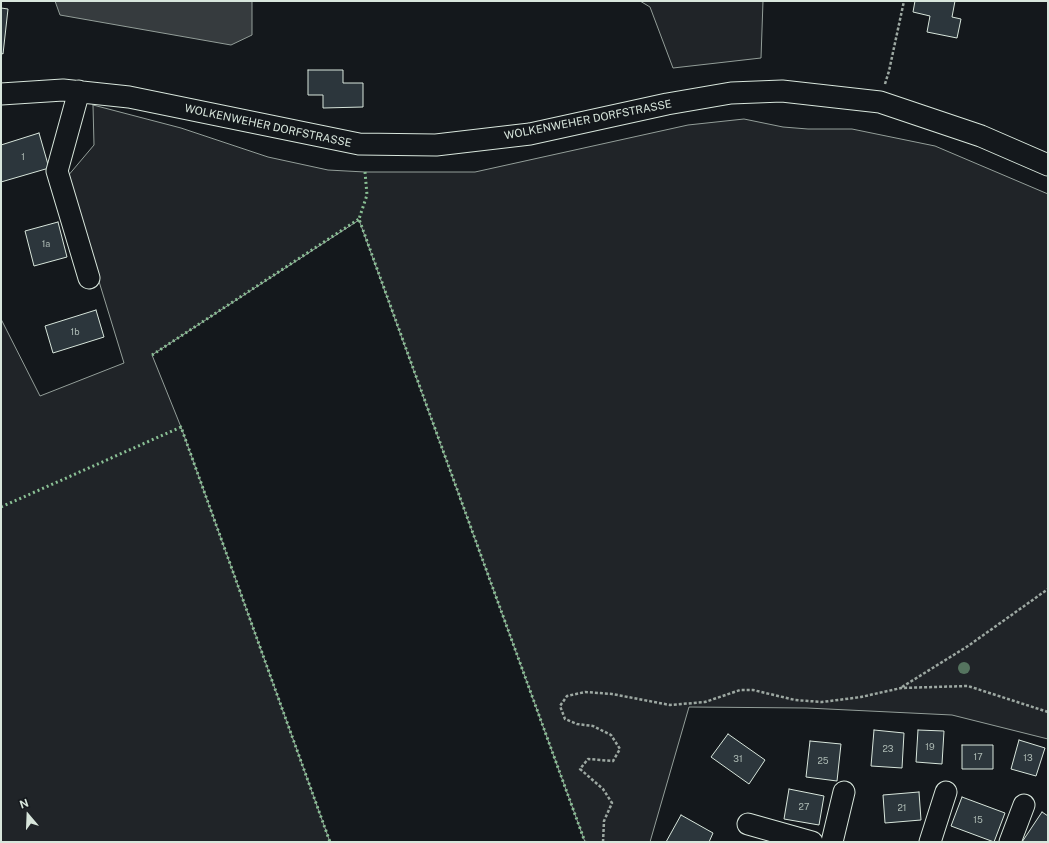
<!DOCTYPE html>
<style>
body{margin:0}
#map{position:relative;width:1049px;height:843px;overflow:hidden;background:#14181c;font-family:"Public Sans",sans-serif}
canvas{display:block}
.frame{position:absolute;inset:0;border:2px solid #d8e6dc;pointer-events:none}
.north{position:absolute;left:8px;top:795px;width:40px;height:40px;-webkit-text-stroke:3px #14181c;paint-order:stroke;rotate:341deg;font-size:11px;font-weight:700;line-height:16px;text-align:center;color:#d8e6dc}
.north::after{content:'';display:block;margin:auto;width:14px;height:18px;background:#d8e6dc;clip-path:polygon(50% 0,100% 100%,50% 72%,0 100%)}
</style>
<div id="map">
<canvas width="1049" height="843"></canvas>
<div class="frame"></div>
<div class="north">N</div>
</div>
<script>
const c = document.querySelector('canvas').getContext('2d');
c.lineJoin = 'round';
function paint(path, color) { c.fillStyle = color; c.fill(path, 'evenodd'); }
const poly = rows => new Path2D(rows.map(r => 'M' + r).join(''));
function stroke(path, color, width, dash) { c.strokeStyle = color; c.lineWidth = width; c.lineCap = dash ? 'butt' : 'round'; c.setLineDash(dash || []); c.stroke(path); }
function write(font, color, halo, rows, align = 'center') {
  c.font = font + ' "Public Sans",sans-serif'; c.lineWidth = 3; c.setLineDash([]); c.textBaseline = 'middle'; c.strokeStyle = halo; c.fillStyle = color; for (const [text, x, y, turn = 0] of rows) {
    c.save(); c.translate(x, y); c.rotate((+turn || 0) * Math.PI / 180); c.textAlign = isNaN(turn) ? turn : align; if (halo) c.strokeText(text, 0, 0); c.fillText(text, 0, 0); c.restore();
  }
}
const green = poly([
 [640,1,763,1,761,58,673,68,650,7,640,1],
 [93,105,181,128,268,157,328,170,365,172,475,172,688,125,744,119,783,127,808,129,852,129,935,146,1048,194,1048,739,952,715,807,708,689,707,650,842,585,842,359,220,152,355,181,427,330,842,1,842,1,319,40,396,124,363,67,177,94,145,93,105]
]);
const water = poly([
 [55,1,252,1,252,35,231,45,60,15,55,1]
]);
const building = poly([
 [915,1,955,1,952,17,961,19,957,38,927,32,930,16,913,12,915,1],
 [1,8,8,9,3,54,1,53,1,8],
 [308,70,343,70,343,83,363,83,363,107,323,108,323,95,308,95,308,70],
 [39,133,49,168,1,182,1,145,39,133],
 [58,222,67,257,34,266,25,231,58,222],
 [96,310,104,337,53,353,45,326,96,310],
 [874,730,904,733,902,768,871,766,874,730],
 [918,730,944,731,942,764,916,762,918,730],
 [728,734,765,760,749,784,711,757,728,734],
 [1019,740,1045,748,1036,776,1011,769,1019,740],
 [810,741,841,744,837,781,806,777,810,741],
 [962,745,993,745,993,769,962,769,962,745],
 [789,789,824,796,819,825,784,819,789,789],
 [919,792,921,820,885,823,883,795,919,792],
 [962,797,1005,813,994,842,951,826,962,797],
 [1042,812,1048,816,1048,842,1022,842,1042,812],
 [681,815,713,833,709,842,666,842,681,815]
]);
const path = poly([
 [885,84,889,71,904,1],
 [902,687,968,646,1048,589],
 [603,842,604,821,612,803,603,789,580,769,588,759,613,761,620,749,611,735,593,726,577,724,565,719,560,706,567,696,585,692,612,694,670,705,705,702,740,690,753,690,795,700,822,702,861,697,901,688,968,686,1048,712]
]);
const minor = poly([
 [79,91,57,171,89,278],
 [1,94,63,90,129,97,359,144,436,145,530,134,667,104,731,93,782,91,880,102,981,136,1048,165],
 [748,824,812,842],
 [832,842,844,792],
 [930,842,946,792],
 [1010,842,1024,805]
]);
const hedge = poly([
 [365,172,367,195,359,219,585,842],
 [152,355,359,219],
 [1,507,181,427,330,842]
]);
const trees = [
 [964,668]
];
const numberNames = [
 ["1",23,157],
 ["1a",46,244],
 ["1b",75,332],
 ["19",930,747],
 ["23",888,749],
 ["17",978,757],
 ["13",1028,758],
 ["31",738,759],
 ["25",823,761],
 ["27",804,807],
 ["21",902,808],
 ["15",978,820]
];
const streetNames = [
 ["WOLKENWEHER DORFSTRASSE",588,120,-11],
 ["WOLKENWEHER DORFSTRASSE",268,126,12]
];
paint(green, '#202428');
stroke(green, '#939e99', 1);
paint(water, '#363b3e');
stroke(water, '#939e99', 1);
paint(building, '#2c363c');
stroke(building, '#d8e6dc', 1);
stroke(minor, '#d8e6dc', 23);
stroke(path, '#9da8a2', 2.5, [3, 2]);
stroke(minor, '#14181c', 21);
stroke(hedge, '#8ac095', 3, [2, 3]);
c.fillStyle = '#55745f';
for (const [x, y] of trees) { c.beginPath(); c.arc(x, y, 6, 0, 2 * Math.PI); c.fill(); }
write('9px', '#adbab4', null, numberNames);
write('11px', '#d8e6dc', '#14181c', streetNames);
</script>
